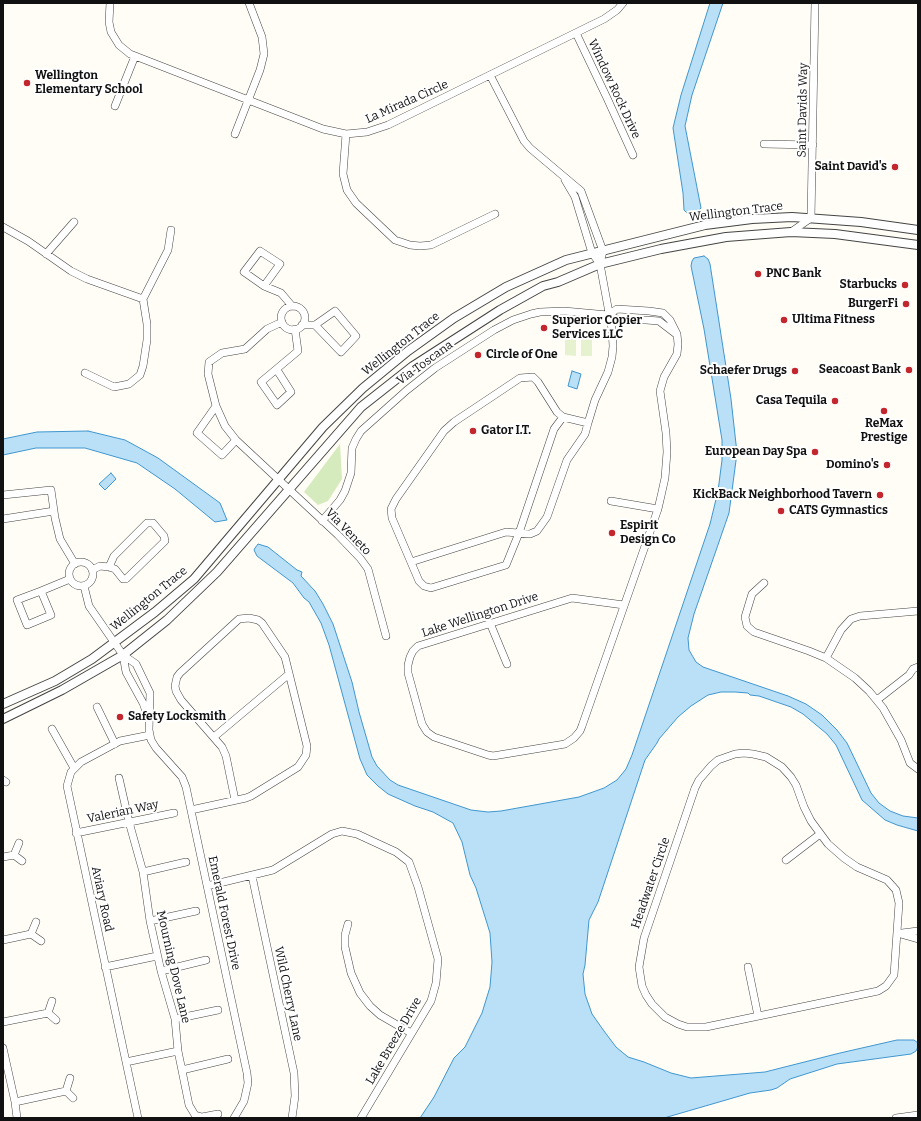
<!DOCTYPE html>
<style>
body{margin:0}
#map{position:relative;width:921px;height:1121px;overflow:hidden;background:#fffdf5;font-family:Bitter,serif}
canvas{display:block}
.frame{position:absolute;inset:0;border:4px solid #111;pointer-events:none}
</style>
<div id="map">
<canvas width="921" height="1121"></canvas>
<div class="frame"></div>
</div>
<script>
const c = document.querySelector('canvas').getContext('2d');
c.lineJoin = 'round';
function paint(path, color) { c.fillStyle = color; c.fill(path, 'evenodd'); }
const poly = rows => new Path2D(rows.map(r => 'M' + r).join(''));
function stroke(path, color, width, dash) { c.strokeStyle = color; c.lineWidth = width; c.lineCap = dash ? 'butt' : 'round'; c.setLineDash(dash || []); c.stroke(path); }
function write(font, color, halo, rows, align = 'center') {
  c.font = font + ' Bitter,serif'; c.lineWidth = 4; c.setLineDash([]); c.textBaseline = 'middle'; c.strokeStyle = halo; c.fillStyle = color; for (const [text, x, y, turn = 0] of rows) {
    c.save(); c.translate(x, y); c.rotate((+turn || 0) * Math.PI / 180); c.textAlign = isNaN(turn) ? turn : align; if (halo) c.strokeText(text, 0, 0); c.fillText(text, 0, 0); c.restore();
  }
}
const green = poly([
 [340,444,342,479,328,501,318,505,304,492]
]);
const pitch = poly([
 [565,332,576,332,576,356,565,355],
 [581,332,592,332,592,356,581,356]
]);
const water = poly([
 [710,3,723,3,692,95,685,126,701,208,697,212,687,213,684,210,683,193,673,128,681,95,710,3],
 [704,256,708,259,710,264,731,399,737,453,729,513,694,614,688,638,689,650,696,662,703,667,788,696,806,704,822,715,837,730,847,743,871,793,879,803,890,811,903,816,918,818,918,831,897,825,885,820,862,800,836,745,827,734,803,714,791,707,759,696,750,695,748,693,735,692,721,692,708,695,691,706,678,717,659,739,657,743,645,760,598,902,589,920,585,965,583,974,585,994,592,1014,604,1031,616,1047,628,1057,644,1062,671,1073,691,1078,765,1072,840,1053,897,1040,914,1040,918,1043,918,1047,916,1051,911,1054,837,1064,790,1079,777,1088,771,1090,750,1093,664,1118,420,1118,434,1097,454,1058,465,1047,482,1013,490,987,492,962,490,933,476,888,470,875,462,842,453,823,433,812,415,806,388,794,378,786,367,775,360,759,329,645,321,623,309,602,304,598,293,583,257,556,254,550,255,548,258,544,268,547,297,570,302,572,301,576,315,591,323,604,333,624,352,682,359,712,372,757,377,766,390,780,398,785,471,810,488,812,501,811,579,797,604,788,617,780,626,769,632,755,710,524,718,491,722,460,722,440,704,329,691,266,692,261,694,258,704,256],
 [572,371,581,374,577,389,568,386,572,371],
 [88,431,125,440,158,458,220,503,227,520,215,522,175,489,137,463,85,448,36,448,3,455,3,439,37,432,88,431],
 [111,473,116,479,105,490,99,484,111,473]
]);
const minor = poly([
 [110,3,109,22,111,32,119,45,130,54,323,129,346,134,367,132,388,125,604,19,617,10,623,3],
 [576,33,607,98,633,155],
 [490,75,524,141,530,148,581,191,603,251,600,264,612,329,613,346,612,357,608,372,595,400,588,423,563,417,557,412,538,382,533,377,520,378,454,422,444,431,396,499,391,509,392,518,419,581,424,586,431,588,506,565,519,533,554,429,563,417],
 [115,106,135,56],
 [235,134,260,70,264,54,262,37,249,3],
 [346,134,343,174,347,190,356,203,395,240,410,245,420,246,431,245,495,214],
 [764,144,813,145],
 [565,180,575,197,592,253,600,264],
 [3,227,28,241,71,271,87,279,143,299],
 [791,232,811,218,815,3],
 [46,254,74,222],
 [264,286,280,264,260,251,244,272,264,286,281,293,292,306],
 '281 318a12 12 0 1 1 24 0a12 12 0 1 1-24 0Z',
 [608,315,617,309,649,311,663,313,670,320,677,334,678,344,677,354,664,377,660,391,666,433,667,452,665,478,661,496,658,509,582,726,580,731,574,738,565,744,493,756,488,755,434,737,427,732,422,724,408,673,408,665,410,657,413,651,418,646,572,598,624,605],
 [282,322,267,329,245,349,222,353,209,362,208,374,216,406,225,426,236,440,338,535,360,558,368,569,386,636],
 [302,325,315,325,335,311,356,336,341,352,315,325],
 [277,370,291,392,277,405,261,382,298,351,295,329],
 [85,373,114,387,129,384,140,375,143,366,147,340,147,324,143,299,168,250,171,230],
 [216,406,197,433,222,455,236,440],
 [3,495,51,490,55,518,60,539,75,564],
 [611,501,658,509],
 [3,519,54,511],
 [322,521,340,500,345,491,351,473,352,448,356,439,361,431,407,390,435,368,494,330,513,320,531,314,540,312,564,311,608,315,619,320,646,320,659,321,676,334],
 [411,562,506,532,530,534,537,531,547,517,567,460,585,434,588,423],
 '69 574a12 12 0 1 1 24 0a12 12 0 1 1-24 0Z',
 [92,570,100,566,109,567,115,569,123,579,126,579,165,541,164,536,153,523,147,523,114,556,109,567],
 [764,583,752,594,745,617,747,626,754,632,809,651,826,658,855,678,869,691,883,708,901,740,910,763,918,769],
 [84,586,89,606,123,655,126,672,143,703,147,714],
 [41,591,17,600,27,625,51,615,41,591,70,579],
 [490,623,507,664],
 [123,655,136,664,150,693,149,730,151,740,156,748,182,777,186,787,247,1073,248,1083,244,1101,234,1118],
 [826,658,841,630,851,619,860,616,918,611],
 [877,700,909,675,913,669,918,667],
 [97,707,115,744],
 [52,729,74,768],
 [214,737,289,674],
 [744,753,753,754,766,757,782,767,791,777,796,785,804,807,811,821,828,844,844,858,857,867,887,880,896,890,899,903,894,975,886,986,878,991,706,1027,687,1027,678,1024,665,1017,652,1004,646,995,642,986,639,967,644,938,695,788,699,780,711,766,718,760,735,754,744,753],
 [119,778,129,822,143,872,150,921,161,971,175,1019,178,1051,189,1105,195,1115,202,1117,218,1114],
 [3,780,6,782],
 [191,810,246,798,251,796,298,767,306,755,307,746,285,657,262,623,258,620,249,618,239,619,180,673,177,677,175,686,176,691,181,700,222,747,226,756,235,800],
 [76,833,174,813],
 [19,843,14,855,22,861],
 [3,857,14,855],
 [786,860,820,834],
 [143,872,186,862],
 [252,876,294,1073,295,1096,292,1118],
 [207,886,273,870,332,834,342,831,357,834,396,852,409,862,418,887,438,959,436,983,431,1001,361,1118],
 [150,921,196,911],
 [36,922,31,934,41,941],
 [348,924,345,935,345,947,351,973,360,993,370,1006,380,1015,411,1033],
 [897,933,918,939],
 [902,933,918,931],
 [3,940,31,934],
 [105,967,157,956],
 [748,967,758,1016],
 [161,971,206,960],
 [52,1001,48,1013,56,1020],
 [175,1019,218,1010],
 [3,1022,48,1013],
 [3,1048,15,1102,17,1118],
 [126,1062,178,1051],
 [182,1070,228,1059],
 [70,1078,66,1091,73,1098],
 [15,1102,66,1091],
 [138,1118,67,786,71,772,81,762,120,741,150,735],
 [896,1118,918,1115]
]);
const tertiary = poly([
 [3,704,55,681,92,659,155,612,194,579,323,427,363,388,408,351,454,318,506,287,566,260,705,225,752,219,792,217,861,222,918,230],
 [3,719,62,690,123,655,167,620,217,572,361,407,413,366,500,310,543,286,558,282,600,264,661,249,726,237,791,232,835,234,918,245]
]);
const markers = [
 [27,83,4,"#c4262e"],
 [895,167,4,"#c4262e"],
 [758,274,4,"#c4262e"],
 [905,285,4,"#c4262e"],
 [906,304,4,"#c4262e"],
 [784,320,4,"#c4262e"],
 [544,328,4,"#c4262e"],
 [478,355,4,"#c4262e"],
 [909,370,4,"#c4262e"],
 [795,371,4,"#c4262e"],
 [835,401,4,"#c4262e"],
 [884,411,4,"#c4262e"],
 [473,431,4,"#c4262e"],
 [815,452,4,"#c4262e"],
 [887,465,4,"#c4262e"],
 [880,495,4,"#c4262e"],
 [781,511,4,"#c4262e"],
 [612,533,4,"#c4262e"],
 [120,717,4,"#c4262e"]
];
const poiNames = [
 ["Wellington",35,76],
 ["Elementary School",35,90],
 ["Saint David's",887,167,"right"],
 ["PNC Bank",766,274],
 ["Starbucks",897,285,"right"],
 ["BurgerFi",898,304,"right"],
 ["Ultima Fitness",792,320],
 ["Superior Copier",552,321],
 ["Services LLC",552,335],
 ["Circle of One",486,355],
 ["Seacoast Bank",901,370,"right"],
 ["Schaefer Drugs",787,371,"right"],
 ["Casa Tequila",827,401,"right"],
 ["ReMax",884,424,"center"],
 ["Prestige",884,438,"center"],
 ["Gator I.T.",481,431],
 ["European Day Spa",807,452,"right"],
 ["Domino's",879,465,"right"],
 ["KickBack Neighborhood Tavern",872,495,"right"],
 ["CATS Gymnastics",789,511],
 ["Espirit",620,526],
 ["Design Co",620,540],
 ["Safety Locksmith",128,717]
];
const streetNames = [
 ["Window Rock Drive",614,89,65],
 ["La Mirada Circle",407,102,-24],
 ["Saint Davids Way",803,110,-89],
 ["Wellington Trace",736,212,-7],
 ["Wellington Trace",401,344,-38],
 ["Via Toscana",425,363,-36],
 ["Via Veneto",348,532,46],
 ["Wellington Trace",149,599,-39],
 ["Lake Wellington Drive",480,615,-18],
 ["Valerian Way",123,812,-12],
 ["Headwater Circle",651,883,-71],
 ["Aviary Road",102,899,78],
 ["Emerald Forest Drive",224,913,78],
 ["Mourning Dove Lane",173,967,77],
 ["Wild Cherry Lane",288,994,78],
 ["Lake Breeze Drive",394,1041,-60]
];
paint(green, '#d5ebbd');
paint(pitch, '#e6f2cf');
paint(water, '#b9e0f7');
stroke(water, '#3f96cf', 1);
stroke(minor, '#444', 8);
stroke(tertiary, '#444', 10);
stroke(minor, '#fff', 7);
stroke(tertiary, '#fff', 8);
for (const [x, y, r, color] of markers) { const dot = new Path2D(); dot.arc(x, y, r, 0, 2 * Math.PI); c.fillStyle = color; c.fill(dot); stroke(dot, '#fff', 1.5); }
write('bold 12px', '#111', '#fff', poiNames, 'left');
write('12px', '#111', '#fff', streetNames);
</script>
